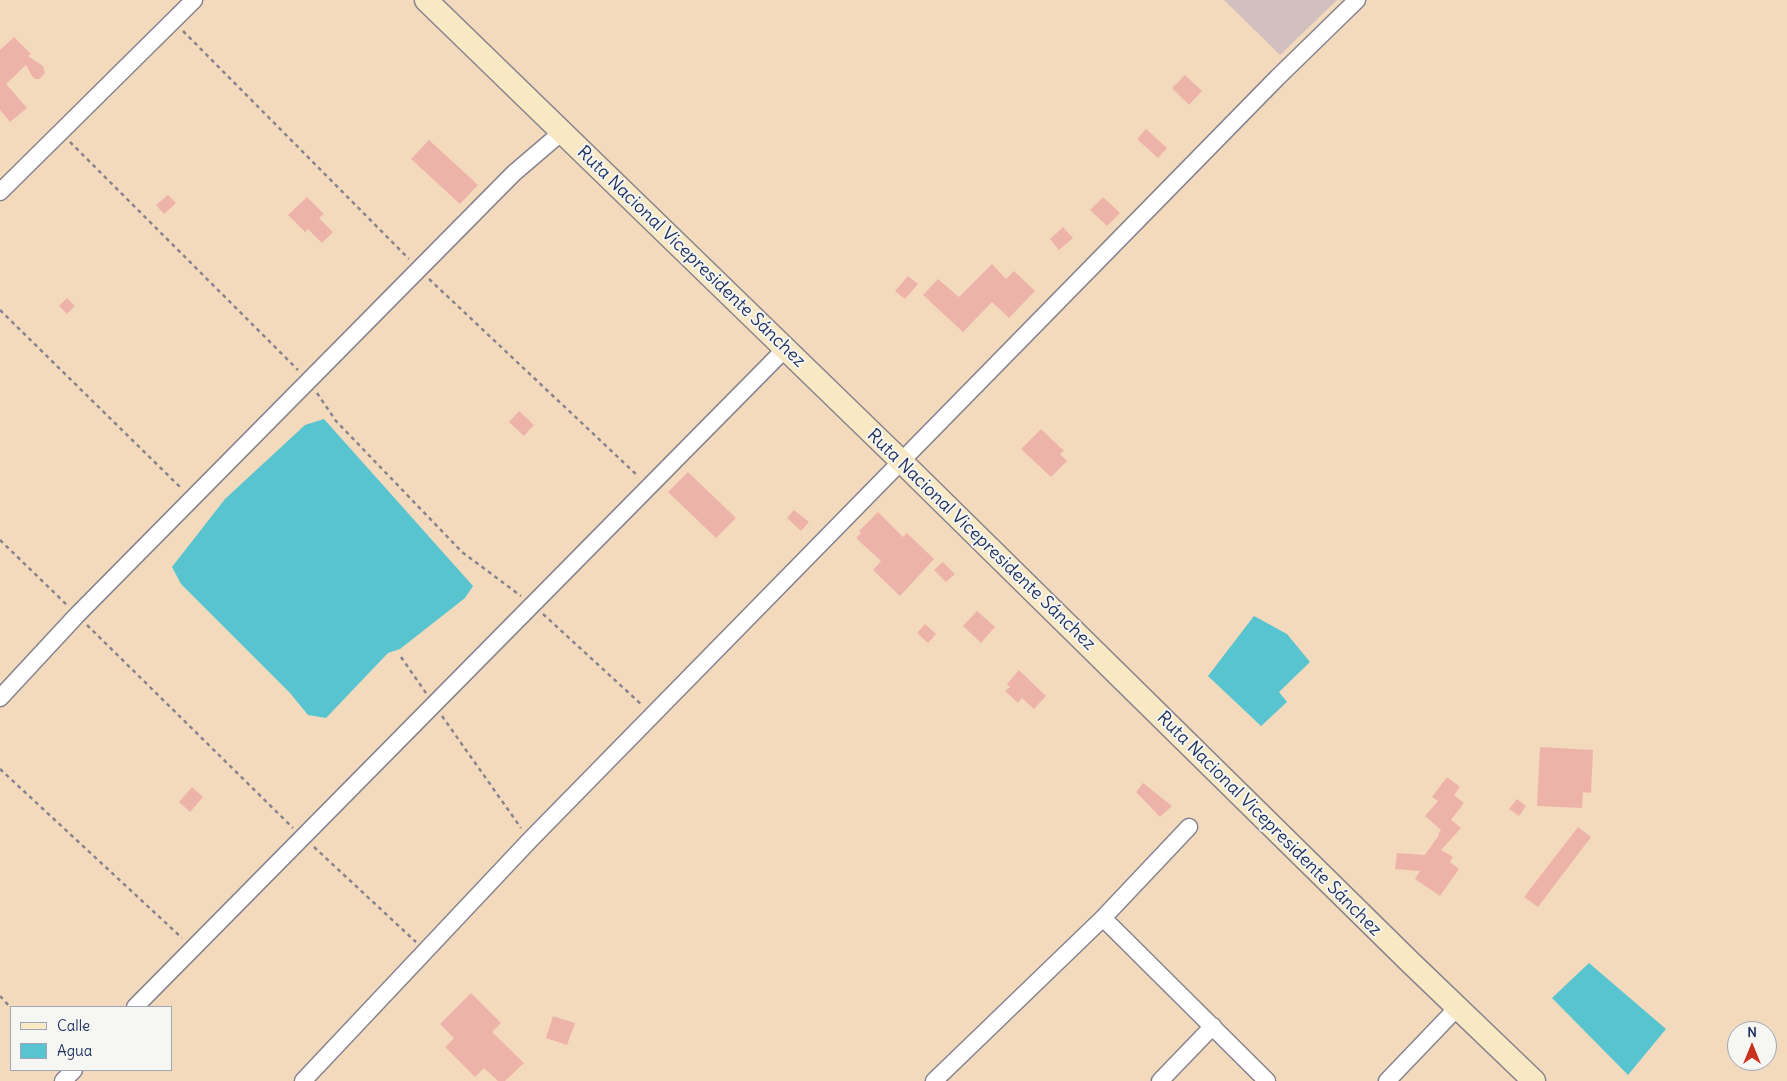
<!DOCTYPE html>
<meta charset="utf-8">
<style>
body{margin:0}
#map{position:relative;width:1787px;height:1081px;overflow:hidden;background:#f4dabd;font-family:Delius,sans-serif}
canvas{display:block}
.legend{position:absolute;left:10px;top:1006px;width:162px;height:65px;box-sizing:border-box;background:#f6f6f2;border:1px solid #9ea6b7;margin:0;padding:6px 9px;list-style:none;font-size:15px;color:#1b2f5e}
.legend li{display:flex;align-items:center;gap:10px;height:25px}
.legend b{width:25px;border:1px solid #9ea6b7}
.north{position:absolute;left:1727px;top:1021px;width:50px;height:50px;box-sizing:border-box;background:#f6f6f2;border:1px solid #9ea6b7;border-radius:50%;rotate:0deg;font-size:14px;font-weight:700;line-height:20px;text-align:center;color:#1b2f5e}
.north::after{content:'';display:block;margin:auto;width:18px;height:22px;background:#c8321e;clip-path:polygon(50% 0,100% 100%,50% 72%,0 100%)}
</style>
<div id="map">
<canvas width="1787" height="1081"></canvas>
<ul class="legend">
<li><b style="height:6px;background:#f8e8c3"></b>Calle</li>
<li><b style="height:14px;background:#57c4d0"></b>Agua</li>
</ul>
<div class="north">N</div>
</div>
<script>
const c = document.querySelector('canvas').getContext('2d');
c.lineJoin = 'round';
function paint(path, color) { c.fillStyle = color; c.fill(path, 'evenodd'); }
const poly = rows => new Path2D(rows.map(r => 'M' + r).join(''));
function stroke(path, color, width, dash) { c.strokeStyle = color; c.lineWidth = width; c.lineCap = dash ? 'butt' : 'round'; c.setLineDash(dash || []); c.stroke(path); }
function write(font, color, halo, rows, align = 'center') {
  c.font = font + ' Delius,sans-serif'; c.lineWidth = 4; c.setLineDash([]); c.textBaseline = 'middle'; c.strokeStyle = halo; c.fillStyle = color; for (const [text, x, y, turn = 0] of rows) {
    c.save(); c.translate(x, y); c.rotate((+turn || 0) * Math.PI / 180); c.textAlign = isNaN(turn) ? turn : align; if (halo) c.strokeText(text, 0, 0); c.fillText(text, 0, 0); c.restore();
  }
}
const industrial = poly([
 [1224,0,1337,0,1280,55]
]);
const water = poly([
 [324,419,473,586,465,598,400,649,388,653,326,718,308,715,290,693,181,584,172,567,225,499,305,425],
 [1254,616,1287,634,1310,662,1279,692,1287,702,1261,726,1208,676],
 [1589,963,1666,1029,1628,1075,1552,998]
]);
const building = poly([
 [14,37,31,54,28,56,43,66,45,73,39,79,35,79,32,76,26,65,6,84,27,108,10,122,0,110,0,50],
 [1185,75,1202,91,1189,105,1172,88],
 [1146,129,1167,148,1158,158,1137,139],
 [429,140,478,185,460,204,411,159],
 [168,195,176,203,164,214,156,205],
 [307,197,324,214,319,218,333,232,322,243,308,229,305,232,288,215],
 [1103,197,1120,213,1107,226,1090,210],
 [1063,227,1073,238,1059,250,1050,239],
 [992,264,1006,279,1014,271,1035,291,1009,318,992,302,963,332,923,295,938,279,959,297],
 [908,276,918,284,905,299,895,291],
 [67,298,75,306,67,314,59,306],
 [519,411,534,425,524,436,509,422],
 [1041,429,1064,451,1060,454,1067,461,1051,477,1021,449],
 [688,472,736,518,716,538,668,492],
 [794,510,809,522,801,531,787,518],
 [878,512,903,537,907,533,934,559,900,596,873,570,881,561,856,538,861,533,859,531],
 [943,562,955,574,946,582,934,570],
 [977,611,995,627,981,643,963,626],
 [925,624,936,634,928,643,917,633],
 [1019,670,1046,696,1034,709,1022,698,1018,703,1005,691,1010,687,1007,684],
 [1540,747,1593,750,1591,793,1583,792,1582,808,1537,806],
 [1447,777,1460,787,1454,795,1464,803,1451,820,1461,828,1441,850,1453,857,1450,862,1459,869,1440,896,1415,879,1420,871,1395,869,1397,853,1425,855,1439,835,1438,834,1441,830,1425,816,1438,801,1432,797],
 [1143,783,1172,806,1160,817,1136,792],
 [192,787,203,797,190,812,179,802],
 [1517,799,1526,806,1519,816,1509,809],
 [1578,827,1591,837,1538,907,1524,897],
 [471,993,501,1023,492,1032,524,1063,505,1081,498,1081,484,1068,475,1077,445,1047,454,1038,440,1024],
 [553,1016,575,1023,567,1045,546,1038]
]);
const path = poly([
 [183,31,409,259],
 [70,142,298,370],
 [429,279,638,476],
 [0,310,181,488],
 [317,393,336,421,462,552,521,596],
 [0,540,67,605],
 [543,614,642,705],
 [87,625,293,828],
 [401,657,426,693],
 [442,716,521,828],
 [0,769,182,938],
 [314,847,416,942],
 [0,996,11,1008]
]);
const street = poly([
 [0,192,194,0],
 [0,698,77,615,514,173,562,132],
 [1103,918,1267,1081],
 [135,1007,785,349],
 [63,1081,74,1070],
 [303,1081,530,840,1277,78,1357,0],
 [934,1081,1103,918,1189,827],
 [1160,1081,1213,1026],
 [1387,1081,1457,1008]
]);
const secondary = poly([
 [426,0,901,461,1410,962,1534,1081]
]);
const streetNames = [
 ["Ruta Nacional Vicepresidente Sánchez",691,257,44],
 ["Ruta Nacional Vicepresidente Sánchez",981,540,44],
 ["Ruta Nacional Vicepresidente Sánchez",1269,824,45]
];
paint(industrial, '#d2bfc0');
paint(water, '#57c4d0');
paint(building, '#edb3a9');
stroke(street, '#88848e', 19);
stroke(secondary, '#88848e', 25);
stroke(path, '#88848e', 2.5, [4, 4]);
stroke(street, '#fff', 16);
stroke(secondary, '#f8e8c3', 22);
write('18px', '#1b2f5e', '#f6f6f2', streetNames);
</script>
